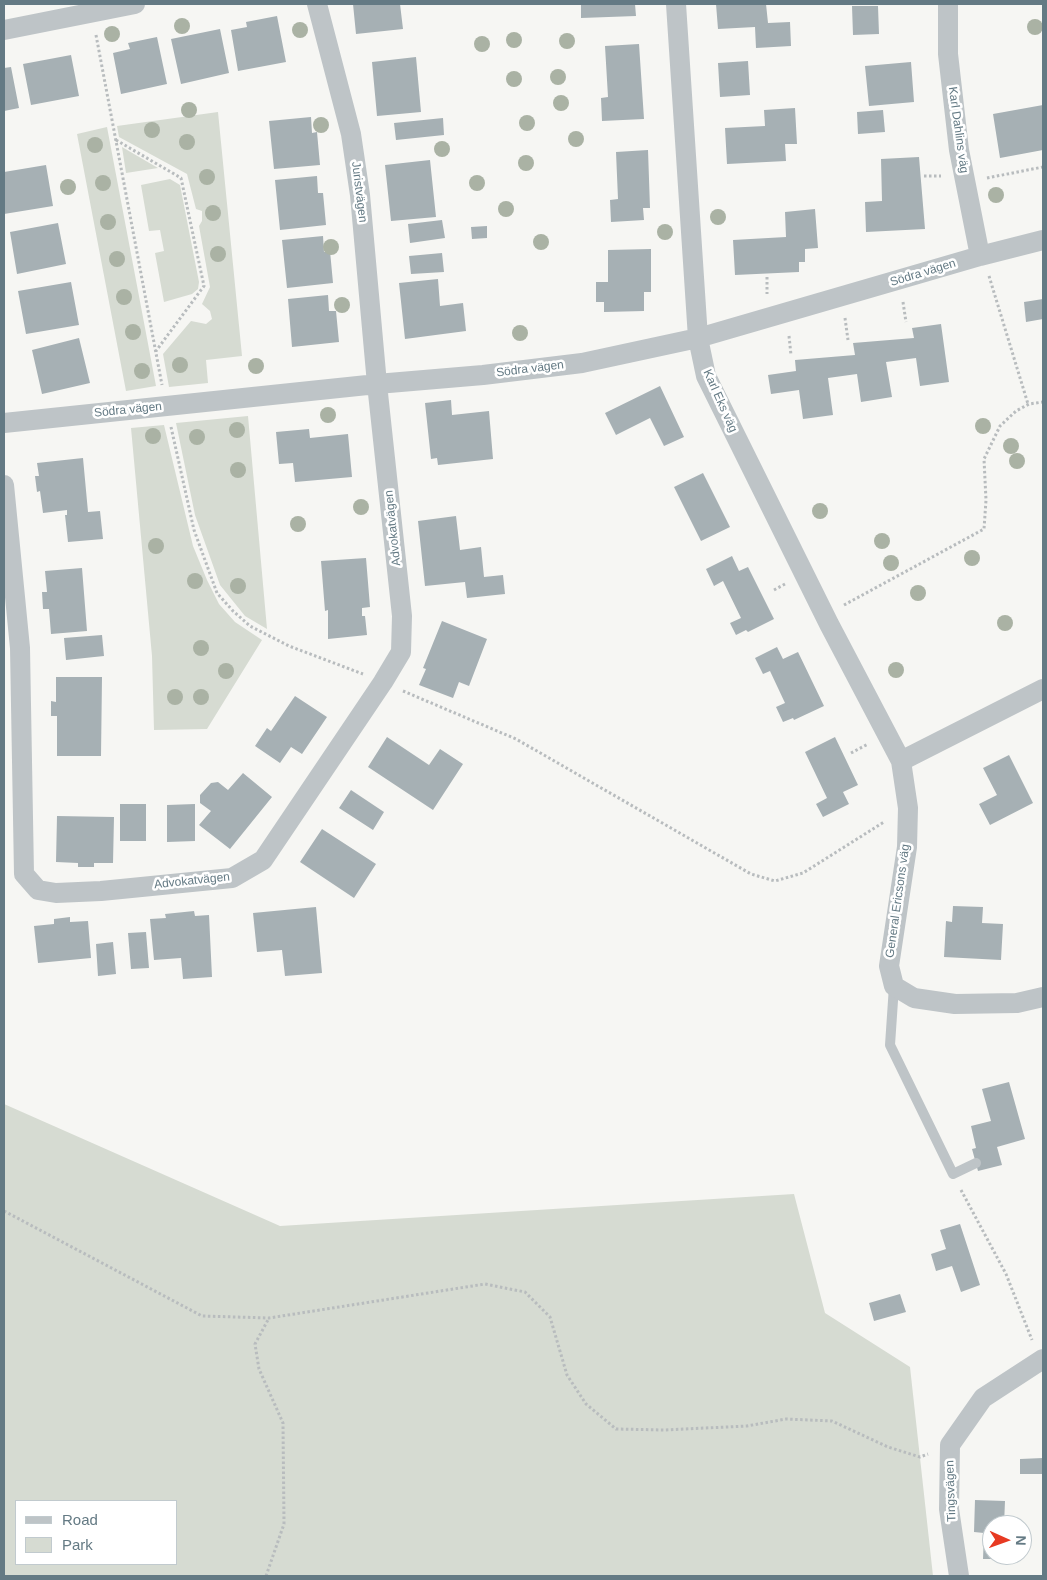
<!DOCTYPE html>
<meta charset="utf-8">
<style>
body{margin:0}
#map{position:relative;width:1047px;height:1580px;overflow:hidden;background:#f6f6f3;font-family:Helvetica,sans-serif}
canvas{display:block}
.frame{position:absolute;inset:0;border:5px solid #647a84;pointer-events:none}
.legend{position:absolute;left:15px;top:1500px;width:162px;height:65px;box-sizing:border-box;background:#fff;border:1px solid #c1cace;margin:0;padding:6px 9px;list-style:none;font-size:15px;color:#647a84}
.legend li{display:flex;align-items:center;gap:10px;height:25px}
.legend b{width:25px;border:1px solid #c1cace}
.north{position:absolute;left:982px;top:1515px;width:50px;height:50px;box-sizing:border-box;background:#fff;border:1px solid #c1cace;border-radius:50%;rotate:92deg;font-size:14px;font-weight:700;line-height:20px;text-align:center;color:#647a84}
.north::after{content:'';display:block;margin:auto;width:18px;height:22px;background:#e73a22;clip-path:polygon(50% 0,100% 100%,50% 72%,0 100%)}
</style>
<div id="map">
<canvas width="1047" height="1580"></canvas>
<div class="frame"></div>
<ul class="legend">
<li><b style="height:6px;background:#bec4c7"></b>Road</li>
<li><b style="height:14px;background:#d6dbd2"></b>Park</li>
</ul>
<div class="north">N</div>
</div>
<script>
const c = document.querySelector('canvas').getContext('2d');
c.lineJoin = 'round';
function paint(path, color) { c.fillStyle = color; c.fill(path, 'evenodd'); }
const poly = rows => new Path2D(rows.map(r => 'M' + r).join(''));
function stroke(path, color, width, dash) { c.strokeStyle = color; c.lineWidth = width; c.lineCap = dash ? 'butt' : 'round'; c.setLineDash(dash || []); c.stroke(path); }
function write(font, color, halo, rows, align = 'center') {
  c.font = font + ' Helvetica,sans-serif'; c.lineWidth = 5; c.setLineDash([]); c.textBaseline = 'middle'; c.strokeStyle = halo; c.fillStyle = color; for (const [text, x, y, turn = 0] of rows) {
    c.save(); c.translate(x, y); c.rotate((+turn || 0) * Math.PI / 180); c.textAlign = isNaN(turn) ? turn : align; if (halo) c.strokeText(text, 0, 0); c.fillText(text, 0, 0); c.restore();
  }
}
const green = poly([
 [218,112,242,356,206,360,208,383,169,387,163,354,191,321,206,324,212,319,210,311,202,304,210,287,199,226,202,221,202,211,196,209,187,174,119,137,117,126],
 [107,127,156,386,126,391,77,134],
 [122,147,158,168,126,173],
 [170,179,180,185,199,282,198,289,192,294,164,302,155,253,164,251,160,230,149,231,141,185],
 [248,416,267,629,245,616,220,585,195,515,176,423],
 [164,425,193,546,207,580,219,604,235,622,262,640,207,729,154,730,152,656,131,428],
 [4,1104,280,1226,794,1194,825,1313,910,1367,933,1576,4,1576],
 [176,1501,176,1564,16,1564,16,1501]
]);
const building = poly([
 [353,4,400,4,403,29,356,34],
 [581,4,635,4,636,16,581,18],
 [716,4,766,4,768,23,790,22,791,46,756,48,755,27,718,29],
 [852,6,878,6,879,34,853,35],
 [277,16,286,62,238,71,231,30,247,27,246,22],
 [220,29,229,73,181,84,171,39],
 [157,37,167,84,121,94,113,53,130,49,128,43],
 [639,44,644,119,602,121,601,98,608,97,605,46],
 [71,55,79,96,31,105,23,64],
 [416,57,421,112,377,116,372,62],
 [748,61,750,95,720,97,718,63],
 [911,62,914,102,869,106,865,66],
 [11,67,19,108,4,111,4,68],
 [1043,105,1043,150,1000,158,993,114],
 [795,108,797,144,785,144,786,161,727,164,725,128,765,126,764,110],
 [883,110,885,132,858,134,857,112],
 [311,117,312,133,317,132,320,165,274,169,269,121],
 [443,118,444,135,396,140,394,123],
 [648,150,650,208,643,208,644,220,611,222,610,200,618,199,616,152],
 [919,157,925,229,866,232,865,202,882,201,881,159],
 [430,160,436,217,391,221,385,165],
 [46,165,53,206,4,214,4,172],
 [317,176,318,193,323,193,326,225,280,230,275,180],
 [815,209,818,248,805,249,805,262,799,262,799,272,735,275,733,240,786,237,785,212],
 [442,220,445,238,410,243,408,224],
 [58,223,66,264,17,274,10,232],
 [487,226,487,238,472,239,471,227],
 [323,236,324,252,330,251,333,283,287,288,282,240],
 [651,249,651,292,644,292,644,311,604,312,604,302,596,302,596,282,608,282,608,250],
 [442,253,444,272,411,274,409,256],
 [438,279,440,306,463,303,466,331,405,339,399,283],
 [71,282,79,325,26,334,18,291],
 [328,295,329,311,336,311,339,342,292,347,288,299],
 [1043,299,1043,319,1026,322,1024,302],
 [941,324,949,382,920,386,916,358,886,362,892,397,861,402,857,374,828,378,833,415,803,419,799,390,771,394,768,375,796,371,795,360,855,355,853,343,914,338,912,328],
 [79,338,90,383,42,394,32,350],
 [660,386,684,437,664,446,650,418,616,435,605,413],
 [451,400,452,415,489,411,493,459,438,465,437,458,431,459,425,403],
 [309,429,310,438,348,434,352,477,295,482,293,463,279,464,276,432],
 [83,458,88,512,100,511,103,539,68,542,65,515,67,515,67,510,43,513,40,491,37,492,35,476,39,476,37,463],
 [703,473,730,527,701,541,674,487],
 [456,516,460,550,481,547,484,577,503,575,505,594,467,598,465,582,425,586,418,521],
 [732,556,739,571,748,567,774,619,748,632,746,630,736,635,730,623,741,618,723,581,714,586,706,569],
 [366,558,370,607,362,608,362,616,365,616,367,635,328,639,328,610,325,611,321,561],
 [82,568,87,631,51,634,49,609,43,609,42,592,47,592,45,571],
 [442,621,487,639,469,686,459,682,453,698,419,685,426,669,423,668],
 [102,635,104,656,66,660,64,638],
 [777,647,783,659,798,652,824,706,794,720,793,718,783,722,776,707,785,703,770,671,763,674,755,658],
 [56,677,102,677,101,756,57,756,57,716,51,716,51,701,56,702],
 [295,696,327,717,302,754,291,747,280,763,255,746,267,728,271,731],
 [387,737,429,765,440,749,463,764,433,810,368,767],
 [835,737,858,785,843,792,849,804,823,817,816,804,827,798,805,752],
 [1009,755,1033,803,990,825,979,804,997,795,983,768],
 [243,773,272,797,230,849,199,825,211,811,200,803,200,795,211,783,218,782,228,790],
 [351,790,384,812,373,830,339,808],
 [120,804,146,804,146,841,120,841],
 [195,804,195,841,167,842,167,805],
 [57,816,114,817,113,863,94,863,94,867,78,867,78,863,56,862],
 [322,829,376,864,354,898,300,862],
 [953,906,983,907,982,923,1003,924,1001,960,944,957,946,921,952,922],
 [316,907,322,973,285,976,282,950,257,952,253,913],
 [194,911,195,916,209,915,212,977,183,979,181,958,154,960,150,919,166,918,165,914],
 [70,917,70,922,88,921,91,958,38,963,34,926,54,924,54,919],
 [146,932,149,968,131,969,128,933],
 [113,942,116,974,98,976,96,944],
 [1009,1082,1025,1139,997,1147,1002,1165,978,1171,972,1149,976,1148,971,1126,991,1121,982,1089],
 [960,1224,980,1285,961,1292,952,1266,936,1271,931,1254,946,1249,940,1230],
 [900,1294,906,1312,874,1321,869,1303],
 [1043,1458,1043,1474,1020,1474,1020,1459],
 [975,1500,1005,1501,1004,1525,992,1525,992,1555,1010,1555,1010,1559,983,1559,984,1533,974,1532]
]);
const path = poly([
 [96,35,162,385],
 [116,140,181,178,204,286,156,351],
 [924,176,941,176],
 [987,178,1043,167],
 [989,276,1028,404],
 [767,277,767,294],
 [903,302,906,322],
 [845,318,848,340],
 [789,336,791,355],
 [171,427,194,530,217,593,233,611,250,626,289,646,363,674],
 [774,590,785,584],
 [844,605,984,529,986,500,984,459,1000,426,1016,411,1029,404,1043,402],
 [403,691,516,739,751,874,775,881,803,873,884,822],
 [851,753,868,744],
 [961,1190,1006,1274,1032,1340],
 [4,1211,202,1316,269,1318,485,1284,525,1292,550,1317,567,1375,586,1404,616,1429,664,1430,747,1426,786,1419,832,1421,888,1447,920,1457,928,1454],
 [266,1576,284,1524,283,1423,259,1369,255,1344,269,1318]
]);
const service = poly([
 [894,986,890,1045,953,1174,976,1163]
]);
const minor = poly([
 [676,4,698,338,706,376,829,624,901,761],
 [948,4,948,54,959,150,980,256],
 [4,30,135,4],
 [4,423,377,384,483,375,582,363,698,338,980,256,1043,240],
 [4,485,20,648,24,874,38,890,56,893,101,891,232,878,263,860,383,682,401,652,402,616,377,384,360,195,351,134,317,4],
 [1043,689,901,761,908,808,907,847,889,966,894,986,914,998,955,1004,1017,1003,1043,997],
 [959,1576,949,1509,950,1445,983,1398,1043,1359]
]);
const trees = [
 [182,26],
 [1035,27],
 [300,30],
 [112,34],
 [514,40],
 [567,41],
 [482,44],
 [558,77],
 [514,79],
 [561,103],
 [189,110],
 [527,123],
 [321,125],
 [152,130],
 [576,139],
 [187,142],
 [95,145],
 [442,149],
 [526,163],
 [207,177],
 [103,183],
 [477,183],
 [68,187],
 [996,195],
 [506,209],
 [213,213],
 [718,217],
 [108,222],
 [665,232],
 [541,242],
 [331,247],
 [218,254],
 [117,259],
 [124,297],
 [342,305],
 [133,332],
 [520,333],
 [180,365],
 [256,366],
 [142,371],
 [328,415],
 [983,426],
 [237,430],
 [153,436],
 [197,437],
 [1011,446],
 [1017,461],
 [238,470],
 [361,507],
 [820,511],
 [298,524],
 [882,541],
 [156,546],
 [972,558],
 [891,563],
 [195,581],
 [238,586],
 [918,593],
 [1005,623],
 [201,648],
 [896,670],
 [226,671],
 [175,697],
 [201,697]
];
const streetNames = [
 ["Karl Dahlins väg",958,130,82],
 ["Juristvägen",359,192,83],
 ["Södra vägen",923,273,-17],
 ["Södra vägen",530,369,-7],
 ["Karl Eks väg",720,401,66],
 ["Södra vägen",128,410,-6],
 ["Advokatvägen",393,528,-96],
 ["Advokatvägen",192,881,-6],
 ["General Ericsons väg",898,901,-82],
 ["Tingsvägen",951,1491,-92]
];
paint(green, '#d6dbd2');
paint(building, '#a6b0b4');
stroke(path, '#b8bcbe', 3, [2.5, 2.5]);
stroke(service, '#bec4c7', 10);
stroke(minor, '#bec4c7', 20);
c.fillStyle = '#aab2a4';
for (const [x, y] of trees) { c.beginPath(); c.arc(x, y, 8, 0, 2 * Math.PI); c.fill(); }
write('12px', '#647a84', '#fff', streetNames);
</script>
